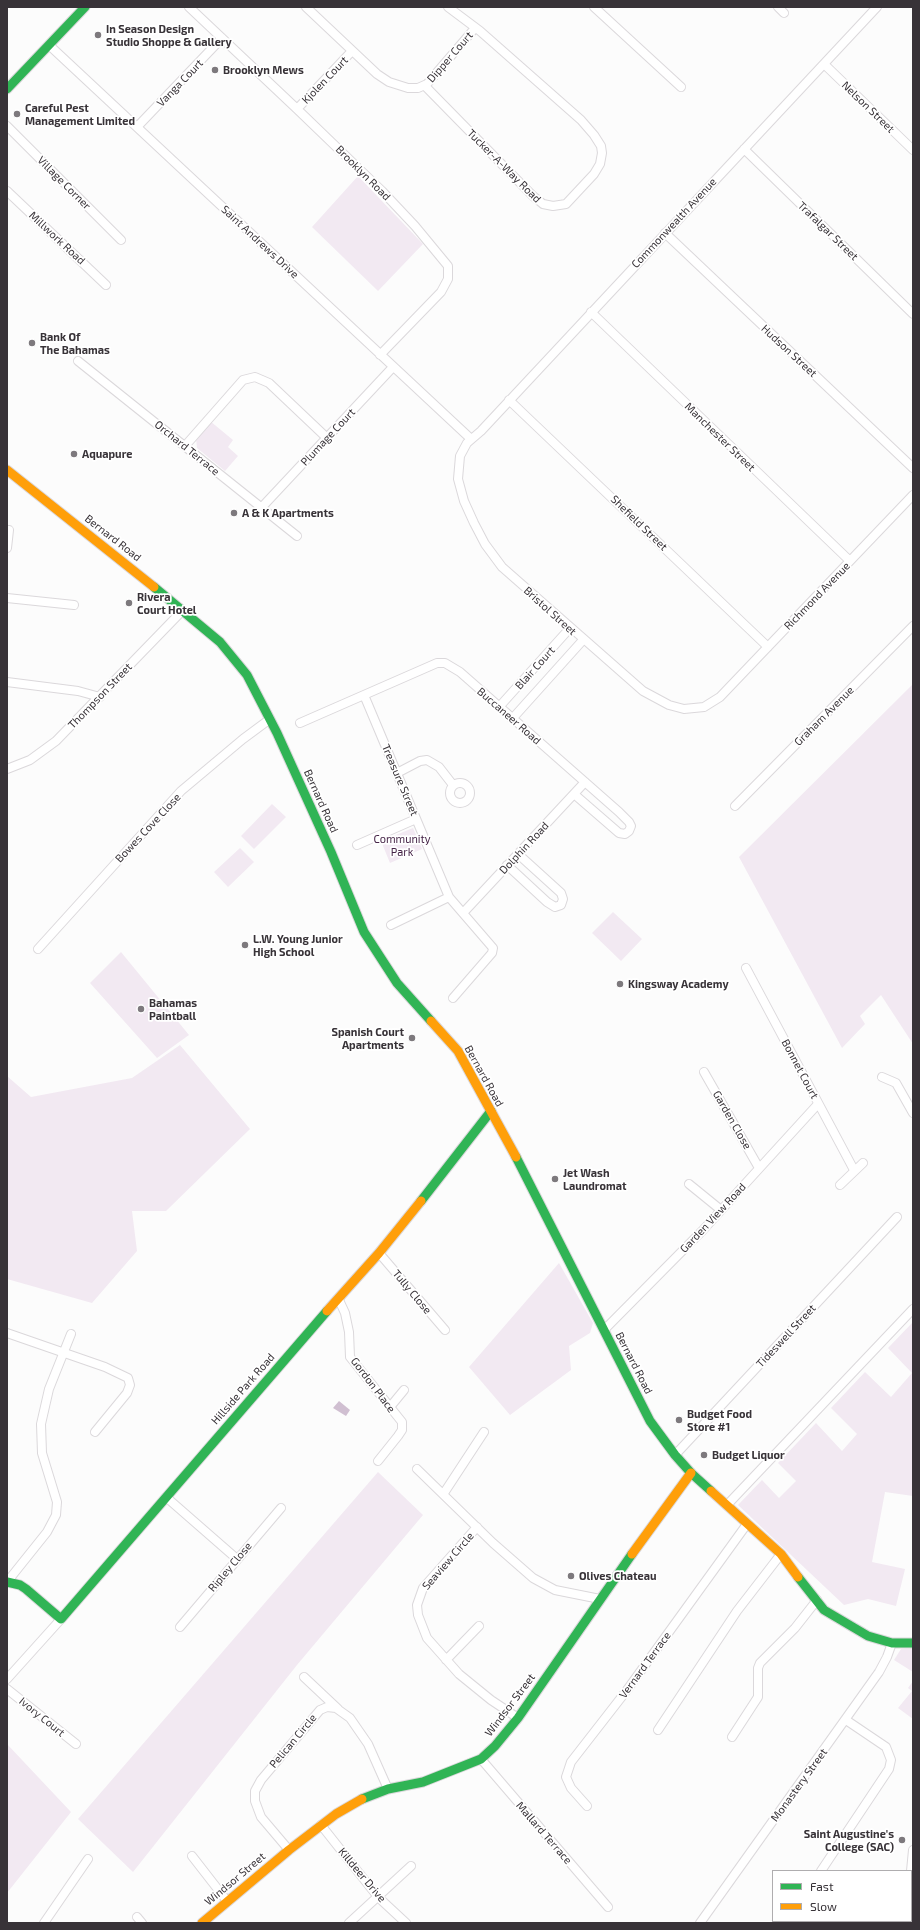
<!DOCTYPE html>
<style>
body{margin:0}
#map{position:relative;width:920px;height:1930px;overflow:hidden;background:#fcfcfc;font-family:"Exo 2",sans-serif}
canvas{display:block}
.frame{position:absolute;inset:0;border:8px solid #383338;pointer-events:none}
.legend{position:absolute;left:772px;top:1870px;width:140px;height:52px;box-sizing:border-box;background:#fff;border:1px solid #afadaf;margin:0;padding:5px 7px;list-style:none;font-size:12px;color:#383338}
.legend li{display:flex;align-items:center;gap:8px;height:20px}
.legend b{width:20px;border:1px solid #afadaf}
</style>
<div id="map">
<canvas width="920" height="1930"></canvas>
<div class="frame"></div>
<ul class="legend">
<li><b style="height:5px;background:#30b455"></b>Fast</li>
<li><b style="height:5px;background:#ff9f0a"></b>Slow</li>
</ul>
</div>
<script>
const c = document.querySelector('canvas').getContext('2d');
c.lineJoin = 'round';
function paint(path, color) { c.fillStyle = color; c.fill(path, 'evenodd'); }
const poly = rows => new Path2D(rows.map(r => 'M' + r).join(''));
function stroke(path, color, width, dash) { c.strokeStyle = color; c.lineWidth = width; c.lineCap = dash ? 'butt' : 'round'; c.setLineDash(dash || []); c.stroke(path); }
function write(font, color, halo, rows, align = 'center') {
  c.font = font + ' "Exo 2",sans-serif'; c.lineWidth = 3.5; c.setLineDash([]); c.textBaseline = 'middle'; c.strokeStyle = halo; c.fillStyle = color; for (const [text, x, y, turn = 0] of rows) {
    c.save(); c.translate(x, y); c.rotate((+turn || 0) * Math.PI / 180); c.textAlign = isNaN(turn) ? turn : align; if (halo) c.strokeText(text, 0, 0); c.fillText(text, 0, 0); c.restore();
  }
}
const green = poly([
 [358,176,423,244,378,291,312,227],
 [210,421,233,440,228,447,238,456,225,471,197,448,196,438],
 [913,684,913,1044,881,995,860,1016,865,1024,842,1048,739,857],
 [272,804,286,817,254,849,241,836],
 [413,828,422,849,390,863,381,841],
 [240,848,254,862,228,887,214,872],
 [613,912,642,939,621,961,592,933],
 [121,952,189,1035,157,1058,90,983],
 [180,1045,250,1129,166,1211,132,1211,137,1251,92,1303,7,1279,7,1076,31,1097,132,1078],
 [559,1263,593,1323,590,1333,569,1346,571,1370,510,1415,469,1367],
 [913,1322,913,1496,885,1492,872,1562,905,1569,896,1606,868,1599,844,1605,738,1505,762,1480,779,1498,796,1481,778,1463,816,1423,842,1451,857,1434,831,1408,865,1372,891,1397,912,1373,888,1348],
 [378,1472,423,1515,297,1665,133,1872,78,1819],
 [913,1648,913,1672,894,1660,901,1649],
 [913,1681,913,1719,898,1708,912,1691,908,1688],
 [7,1744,71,1812,7,1893]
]);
const water = poly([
 [339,1401,350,1410,346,1416,333,1408]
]);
const street = poly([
 [189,7,297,109,382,191,415,226,448,266,448,279,441,292,380,355],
 [306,7,377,74,389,82,408,88,418,88,427,84,475,28],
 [594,7,681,87],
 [778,7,784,13],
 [877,7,481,431,467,443,460,456,458,479,464,501,474,523,485,544,502,567,643,691,669,705,684,709,704,707,720,697,913,495],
 [49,45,471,439],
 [824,64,913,150],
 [425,86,533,196,543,204,553,206,566,204,594,174,600,164,602,153,601,146,594,135,581,120,480,31,448,7],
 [297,109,352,51],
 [7,126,121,240],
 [137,127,222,38],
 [744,149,913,314],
 [7,191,106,285],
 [665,233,913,468],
 [591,312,850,561],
 [78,361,297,536],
 [509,400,768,647],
 [185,446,243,380,255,377,269,383,327,438],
 [262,507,393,367],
 [7,548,9,530],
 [7,598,74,605],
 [7,682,78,691,100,697],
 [364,695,449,897,493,948,492,953,453,998],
 [499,707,570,628],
 [512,719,583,640],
 [300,723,437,663,445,663,460,672,619,812,629,822,631,826,629,831,625,834,619,833,574,794],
 [7,769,30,760,56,741,183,610],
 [397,773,420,761,427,760,439,767,453,785],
 '450 793a10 10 0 1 1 20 0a10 10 0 1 1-20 0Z',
 [735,806,913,626],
 [357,845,416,819],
 [507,865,547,902,555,907,561,905,563,899,561,893,518,854],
 [463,913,585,782],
 [391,925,449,897],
 [38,949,181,791,243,739,270,719],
 [746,968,854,1170],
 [704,1072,759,1168],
 [882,1077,896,1083,913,1113],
 [689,1184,721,1210],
 [840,1185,863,1163],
 [379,1253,445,1330],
 [339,1300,345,1313,349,1332,350,1357,402,1422,402,1430,398,1436,378,1461],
 [604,1330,703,1230,818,1104],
 [7,1333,105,1367,128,1378,130,1385,127,1393,95,1432],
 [390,1407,404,1390],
 [675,1455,897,1217],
 [417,1469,493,1543,533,1578,555,1590,600,1599],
 [444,1493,484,1432],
 [166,1497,237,1559],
 [727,1505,913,1309],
 [477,1527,423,1588,417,1605,418,1615,427,1638,459,1674,491,1700,518,1718],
 [7,1582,47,1532,56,1515,57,1502,42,1453,41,1424,49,1389,71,1334],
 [180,1627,281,1508],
 [446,1660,479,1626],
 [304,1677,338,1709],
 [7,1679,61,1619],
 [7,1689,76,1744],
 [658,1730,737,1611,781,1554],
 [732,1737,758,1697,758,1668,760,1663,795,1628,817,1600],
 [481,1759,608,1907],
 [587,1806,571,1788,566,1777,571,1762,627,1690,747,1524],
 [321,1825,378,1897,406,1923],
 [289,1850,261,1817,255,1801,255,1791,261,1780,320,1710,327,1707,336,1708,350,1718,368,1744,388,1789],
 [192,1856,227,1901],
 [821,1871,889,1769,891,1760,886,1747,846,1720],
 [911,1871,913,1850],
 [137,1917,142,1923],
 [44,1923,88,1859],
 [349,1923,411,1866],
 [700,1923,879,1672,887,1657,892,1643],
 [899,1923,899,1921]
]);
const fast = poly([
 [7,89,85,7],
 [154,587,220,642,247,675,277,733,331,852,364,932,397,983,431,1021],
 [516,1157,650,1421,675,1455,691,1473,711,1491],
 [421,1201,491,1111],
 [798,1577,824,1610,868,1636,892,1643,913,1643],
 [7,1582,20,1585,26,1589,61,1619,327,1311],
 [362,1799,388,1789,423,1782,481,1759,495,1746,518,1718,632,1554]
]);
const slow = poly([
 [7,470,154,587],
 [431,1021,458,1051,516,1157],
 [327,1311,379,1253,421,1201],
 [711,1491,781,1554,798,1577],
 [632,1554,691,1473],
 [202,1923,289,1850,336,1814,362,1799]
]);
const markers = [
 [98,35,4,"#7d797d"],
 [215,70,4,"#7d797d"],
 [17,114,4,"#7d797d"],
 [32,343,4,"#7d797d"],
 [74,454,4,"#7d797d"],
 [234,513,4,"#7d797d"],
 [129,603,4,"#7d797d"],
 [245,945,4,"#7d797d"],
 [620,984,4,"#7d797d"],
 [141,1009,4,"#7d797d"],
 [412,1038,4,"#7d797d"],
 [555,1179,4,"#7d797d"],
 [679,1420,4,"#7d797d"],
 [704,1455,4,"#7d797d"],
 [571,1576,4,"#7d797d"],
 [902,1840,4,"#7d797d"]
];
const poiNames = [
 ["In Season Design",106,29],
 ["Studio Shoppe & Gallery",106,42],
 ["Brooklyn Mews",223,70],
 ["Careful Pest",25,108],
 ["Management Limited",25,121],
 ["Bank Of",40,337],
 ["The Bahamas",40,350],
 ["Aquapure",82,454],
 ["A & K Apartments",242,513],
 ["Rivera",137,597],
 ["Court Hotel",137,610],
 ["L.W. Young Junior",253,939],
 ["High School",253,952],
 ["Kingsway Academy",628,984],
 ["Bahamas",149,1003],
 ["Paintball",149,1016],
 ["Spanish Court",404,1032,"right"],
 ["Apartments",404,1045,"right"],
 ["Jet Wash",563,1173],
 ["Laundromat",563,1186],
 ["Budget Food",687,1414],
 ["Store #1",687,1427],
 ["Budget Liquor",712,1455],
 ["Olives Chateau",579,1576],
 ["Saint Augustine's",894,1834,"right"],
 ["College (SAC)",894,1847,"right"]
];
const streetNames = [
 ["Dipper Court",450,57,-49],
 ["Kjolen Court",325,80,-46],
 ["Vanga Court",180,83,-46],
 ["Nelson Street",868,107,44],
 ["Tucker-A-Way Road",504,166,45],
 ["Brooklyn Road",363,173,45],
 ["Village Corner",64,183,45],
 ["Commonwealth Avenue",674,223,-47],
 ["Trafalgar Street",828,231,44],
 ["Millwork Road",57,238,43],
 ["Saint Andrews Drive",260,242,43],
 ["Hudson Street",789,351,43],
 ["Plumage Court",328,437,-47],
 ["Manchester Street",720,437,44],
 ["Orchard Terrace",187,448,39],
 ["Shefield Street",639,523,44],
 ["Bernard Road",113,538,38],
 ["Richmond Avenue",817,596,-46],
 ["Bristol Street",550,611,42],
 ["Blair Court",535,668,-48],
 ["Thompson Street",100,696,-46],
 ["Buccaneer Road",509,716,41],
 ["Graham Avenue",824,716,-45],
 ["Treasure Street",400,780,67],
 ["Bernard Road",321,801,66],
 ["Bowes Cove Close",148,828,-47],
 ["Dolphin Road",524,848,-47],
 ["Bonnet Court",800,1069,62],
 ["Bernard Road",484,1076,61],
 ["Garden Close",732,1120,60],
 ["Garden View Road",713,1218,-47],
 ["Tully Close",412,1292,50],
 ["Tideswell Street",786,1336,-47],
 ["Bernard Road",634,1363,63],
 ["Gordon Place",373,1385,53],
 ["Hillside Park Road",243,1389,-49],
 ["Seaview Circle",448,1561,-49],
 ["Ripley Close",230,1567,-50],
 ["Vernard Terrace",645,1665,-54],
 ["Windsor Street",510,1705,-53],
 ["Ivory Court",42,1717,39],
 ["Pelican Circle",293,1741,-50],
 ["Monastery Street",799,1785,-54],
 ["Mallard Terrace",544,1833,49],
 ["Killdeer Drive",362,1875,50],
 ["Windsor Street",235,1879,-40]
];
const parkNames = [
 ["Community",402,839],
 ["Park",402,852]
];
paint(green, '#f2e9f2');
paint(water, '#d0bfd1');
stroke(street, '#dbd8db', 10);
stroke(fast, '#dbd8db', 11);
stroke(slow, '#dbd8db', 11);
stroke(street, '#fff', 8);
stroke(fast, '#30b455', 9);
stroke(slow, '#ff9f0a', 9);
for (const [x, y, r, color] of markers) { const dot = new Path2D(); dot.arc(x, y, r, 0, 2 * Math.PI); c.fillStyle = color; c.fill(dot); stroke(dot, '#fff', 1.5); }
write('bold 11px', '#383338', '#fff', poiNames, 'left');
write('11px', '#383338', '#fff', streetNames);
write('11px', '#452447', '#fff', parkNames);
</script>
